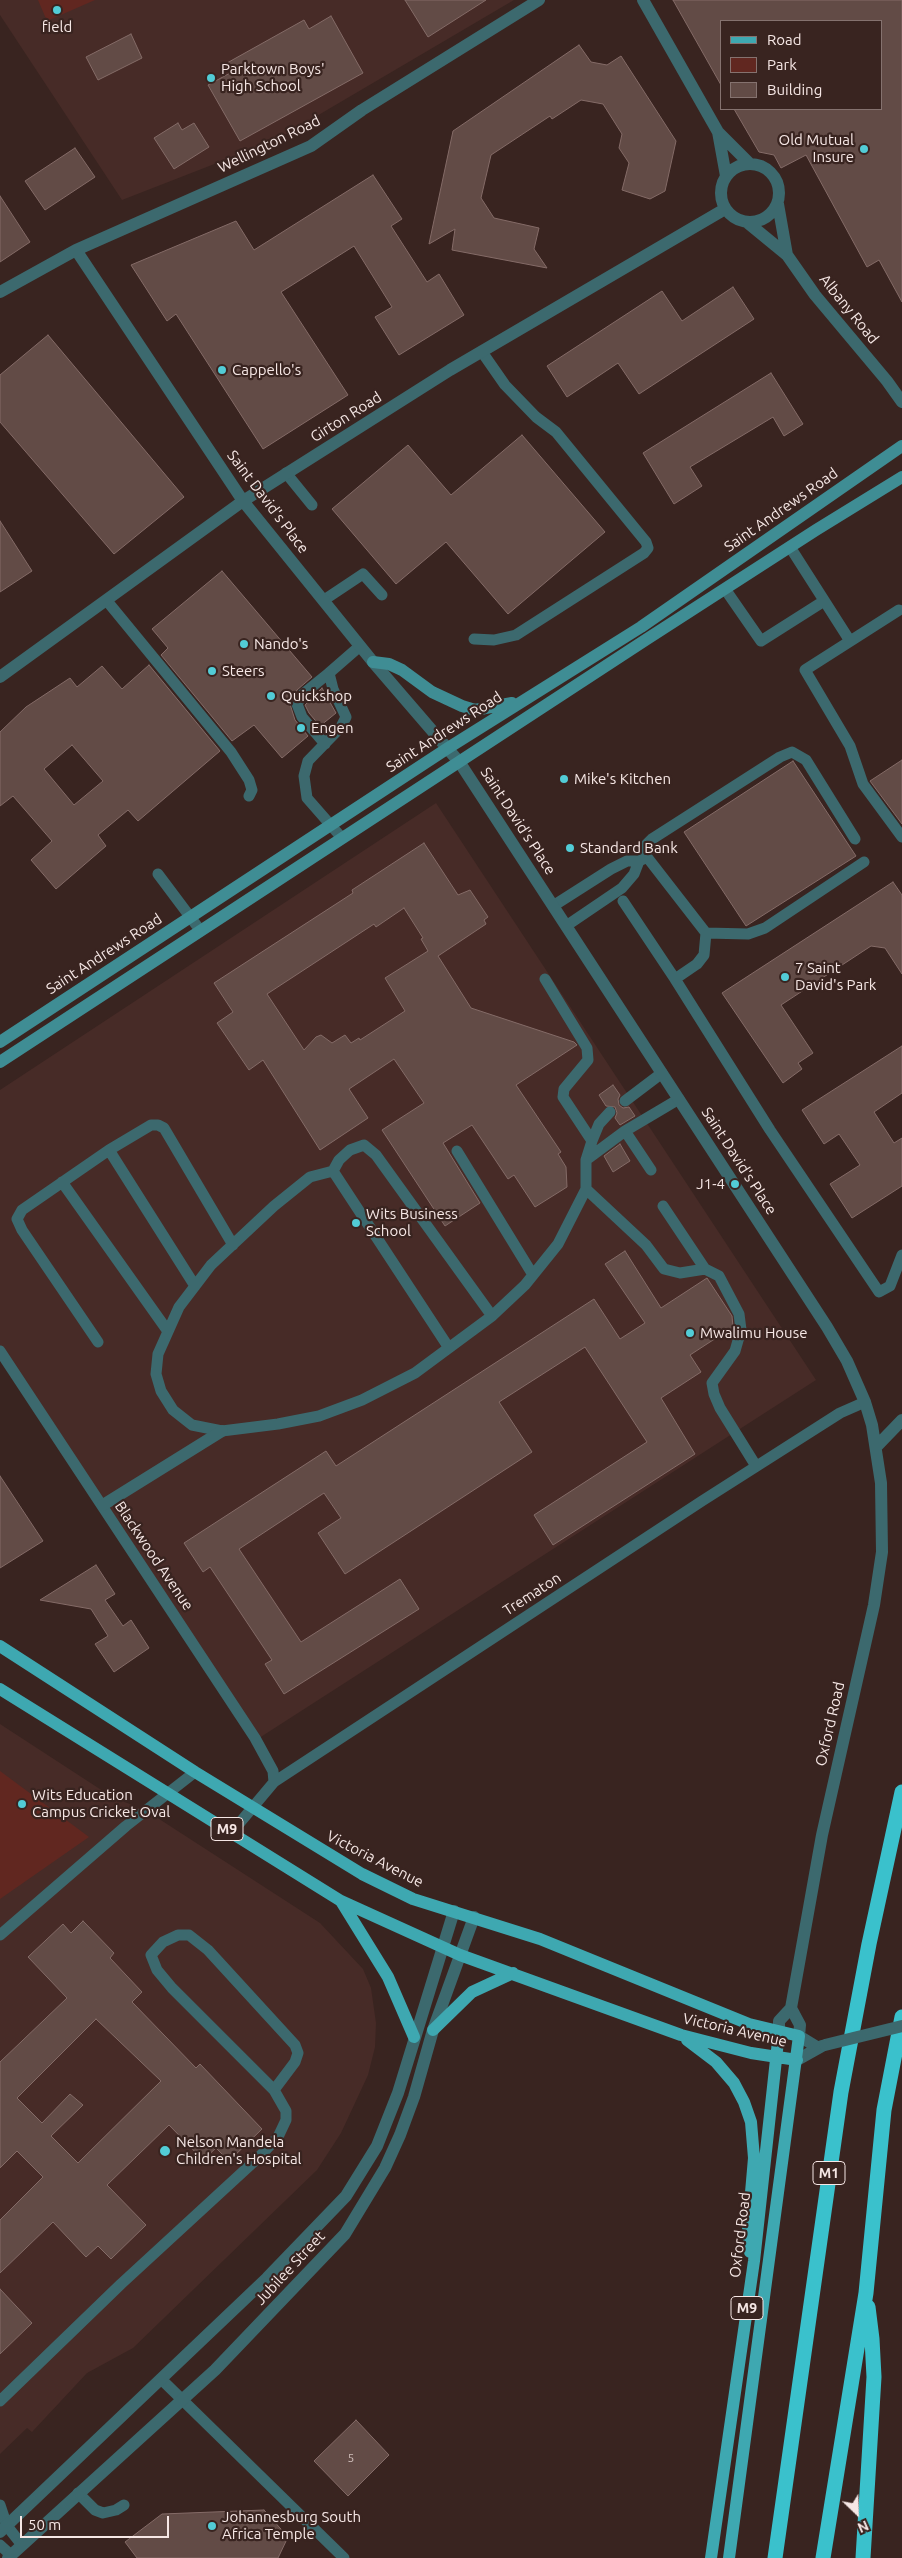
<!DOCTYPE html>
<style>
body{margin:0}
#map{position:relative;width:902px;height:2558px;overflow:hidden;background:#392420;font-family:Ubuntu,sans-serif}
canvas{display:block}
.legend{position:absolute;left:720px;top:20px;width:162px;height:90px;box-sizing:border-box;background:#392420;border:1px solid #85726f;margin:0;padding:6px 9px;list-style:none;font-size:15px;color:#f6e7e5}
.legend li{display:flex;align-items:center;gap:10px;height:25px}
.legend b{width:25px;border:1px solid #85726f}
.north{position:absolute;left:832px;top:2488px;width:50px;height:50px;-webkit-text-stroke:4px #392420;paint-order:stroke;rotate:156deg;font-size:14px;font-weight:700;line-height:20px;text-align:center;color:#f6e7e5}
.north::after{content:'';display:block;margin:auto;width:18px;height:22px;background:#f6e7e5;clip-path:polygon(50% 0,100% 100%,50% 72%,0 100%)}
.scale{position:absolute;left:20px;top:2516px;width:149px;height:22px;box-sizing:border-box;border:2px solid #f6e7e5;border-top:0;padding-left:6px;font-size:15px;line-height:18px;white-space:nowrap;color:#f6e7e5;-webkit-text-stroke:4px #392420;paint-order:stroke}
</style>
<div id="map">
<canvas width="902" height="2558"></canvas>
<ul class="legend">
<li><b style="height:6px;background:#3ea8b1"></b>Road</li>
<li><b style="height:14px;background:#612720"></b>Park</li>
<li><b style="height:14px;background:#624b46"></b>Building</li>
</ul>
<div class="north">N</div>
<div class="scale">50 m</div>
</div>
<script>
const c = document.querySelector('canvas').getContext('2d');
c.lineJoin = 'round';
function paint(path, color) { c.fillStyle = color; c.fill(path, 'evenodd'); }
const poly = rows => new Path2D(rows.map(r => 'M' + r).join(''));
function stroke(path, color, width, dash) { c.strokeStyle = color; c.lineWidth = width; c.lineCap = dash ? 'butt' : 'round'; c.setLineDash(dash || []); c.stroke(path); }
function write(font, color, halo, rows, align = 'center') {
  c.font = font + ' Ubuntu,sans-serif'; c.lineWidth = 4.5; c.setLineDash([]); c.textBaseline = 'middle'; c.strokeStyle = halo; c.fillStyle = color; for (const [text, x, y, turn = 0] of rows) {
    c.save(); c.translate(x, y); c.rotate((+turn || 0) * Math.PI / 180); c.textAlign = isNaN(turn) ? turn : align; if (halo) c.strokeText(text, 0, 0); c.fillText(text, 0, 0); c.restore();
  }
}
const built = poly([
 [0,0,514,0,276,140,122,200,0,15],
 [436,803,816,1380,256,1740,0,1355,0,1090],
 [0,1724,106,1793,153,1815,320,1923,363,1969,371,1988,376,2023,375,2047,368,2075,341,2133,317,2170,133,2348,87,2373,32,2432,27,2428,0,2454]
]);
const green = poly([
 [38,0,95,0,47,21],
 [0,1771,89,1837,0,1899]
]);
const building = poly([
 [405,0,486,0,428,37,405,0],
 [673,0,902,0,902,302,879,260,867,267,806,155,781,168,774,155,759,152,734,109,881,109,881,21,721,21,721,85,673,0],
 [331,16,363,73,240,141,208,85,232,72,227,63,304,20,309,29,331,16],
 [131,34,142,58,98,80,86,57,131,34],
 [579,45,591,62,607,65,621,56,676,141,665,191,650,199,622,190,629,163,619,148,622,134,603,104,581,100,552,119,550,116,491,155,481,198,494,218,539,228,534,249,547,268,452,250,455,229,429,244,453,131,579,45],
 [178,123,182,130,194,123,209,147,174,169,154,138,178,123],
 [75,148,95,177,45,210,25,181,75,148],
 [373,175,402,219,391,226,427,282,439,274,464,315,399,355,375,317,392,307,354,246,281,292,348,395,263,449,176,314,167,321,131,265,236,221,254,250,373,175],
 [0,196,30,242,0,262,0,196],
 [733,287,754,319,639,394,618,363,567,397,547,366,662,291,682,321,733,287],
 [48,335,184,497,114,554,0,422,0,375,48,335],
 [771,373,803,424,784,436,773,417,690,467,702,486,674,504,643,453,771,373],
 [522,435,605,532,508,614,446,542,396,584,332,509,408,445,451,495,522,435],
 [0,521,32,571,0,592,0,521],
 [222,571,312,677,297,690,290,704,295,720,308,736,282,758,254,725,232,741,161,655,168,648,152,629,222,571],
 [149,665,220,751,138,821,128,810,98,835,106,846,56,889,31,860,52,841,13,796,0,806,0,732,26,707,70,678,77,687,102,666,122,689,149,665],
 [72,745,103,781,74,805,44,769,72,745],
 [322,688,336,713,320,726,309,713,305,705,322,688],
 [902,760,902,824,870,781,902,760],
 [793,761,856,856,746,926,684,832,793,761],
 [424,843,458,895,470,890,488,917,484,920,486,924,438,956,471,1008,574,1042,577,1045,516,1085,561,1152,558,1154,566,1167,567,1187,535,1207,514,1175,508,1179,472,1125,443,1143,480,1203,445,1226,382,1130,424,1103,394,1059,349,1089,368,1118,320,1150,263,1060,249,1070,217,1023,233,1012,214,983,353,893,352,890,424,843],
 [404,908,423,938,421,939,428,951,385,978,405,1011,360,1040,359,1038,351,1043,345,1035,332,1043,321,1035,316,1037,304,1050,267,994,374,924,376,927,404,908],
 [893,882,902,895,902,974,885,948,871,946,781,1005,813,1053,798,1063,802,1069,783,1083,722,993,893,882],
 [902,1046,902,1093,874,1112,894,1143,902,1138,902,1186,852,1218,830,1184,860,1165,839,1134,824,1144,802,1110,902,1046],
 [613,1085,620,1095,618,1099,619,1105,623,1108,629,1107,635,1116,620,1125,615,1118,617,1113,615,1107,606,1106,599,1095,613,1085],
 [620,1144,630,1161,613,1172,604,1156,620,1144],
 [625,1251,661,1308,707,1278,732,1316,733,1327,690,1355,701,1372,661,1398,695,1454,553,1545,534,1515,647,1442,585,1347,499,1402,532,1452,345,1574,318,1533,341,1518,324,1493,239,1549,301,1642,400,1579,419,1609,284,1694,265,1664,272,1660,210,1567,203,1572,184,1543,326,1451,336,1466,594,1299,620,1339,645,1323,605,1264,625,1251],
 [0,1476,43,1541,0,1568,0,1476],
 [96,1565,115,1594,105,1600,123,1626,131,1620,149,1648,114,1672,95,1644,108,1636,91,1609,40,1600,96,1565],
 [83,1921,114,1953,110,1958,142,1992,132,2002,196,2068,200,2064,262,2129,229,2161,216,2148,203,2160,169,2125,107,2185,146,2225,111,2259,98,2246,86,2257,53,2222,0,2273,0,2220,43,2177,17,2151,0,2168,0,2062,67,1998,28,1957,63,1924,71,1933,83,1921],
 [96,2019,161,2081,78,2163,51,2136,83,2105,70,2094,42,2123,17,2098,96,2019],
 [0,2289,32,2323,0,2354,0,2289],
 [356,2420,389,2455,348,2496,314,2461,356,2420],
 [264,2510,288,2537,278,2558,137,2558,125,2542,162,2514,264,2510]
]);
const service = poly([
 [286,473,312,505],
 [790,547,850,641],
 [725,589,761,641,824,601],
 [324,600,363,574,382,595],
 [107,601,231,752,249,780,252,790,249,796],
 [899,610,805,670,850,746,863,784,902,837],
 [474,639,494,640,516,635,644,553,648,548,646,542,556,432,536,417,505,385,482,352],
 [325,744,302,717,297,704,303,694,329,673],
 [342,838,307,798,304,776,308,761,341,727,346,717,333,689,329,673,360,646],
 [647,857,644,851,645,846,652,839,780,757,792,752,806,760,855,839],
 [158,874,200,930],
 [623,901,675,979,697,964,704,955,706,933],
 [553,906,611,869,627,861,639,861,647,857,706,933,748,934,765,928,864,862],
 [566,926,622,888,634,874,639,861],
 [545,979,587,1048,588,1060,564,1089,563,1097,592,1141],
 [675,979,770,1130,879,1292,890,1286,902,1255],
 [625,1101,662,1073],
 [109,1150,195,1286],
 [457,1151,533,1275],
 [586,1160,625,1131],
 [651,1170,625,1131,679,1099],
 [333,1171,339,1160,350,1150,364,1145,376,1155,492,1316],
 [62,1182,167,1330],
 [586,1189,646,1245,664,1269,680,1273,705,1269],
 [663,1206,705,1269,719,1276,739,1314,741,1330,735,1351,712,1383,714,1394,720,1408,756,1466],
 [98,1342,22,1230,17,1219,22,1210,109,1150,151,1125,158,1125,164,1128,233,1245],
 [449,1348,333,1171,310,1177,274,1206,211,1265,179,1307,158,1354,156,1374,161,1391,173,1410,192,1425,222,1431,278,1424,319,1416,362,1400,415,1373,492,1316,525,1285,558,1244,586,1189,586,1160,592,1141,599,1124,610,1112],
 [0,1351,255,1738,273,1771,274,1782],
 [232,1832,274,1782,702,1501,840,1413,865,1402],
 [0,1935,126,1826,195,1772],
 [161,2379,344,2558],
 [0,2401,121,2284,259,2157,278,2137,286,2120,286,2111,274,2090,172,1988,157,1970,151,1955,163,1942,178,1935,189,1935,208,1950,295,2045,298,2053,295,2062,274,2090],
 [78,2493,95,2510,103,2513,116,2510,124,2505],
 [0,2505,7,2526,22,2545],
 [0,2545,11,2555]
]);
const minor = poly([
 [643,0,718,132,750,164],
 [718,132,726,176],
 '721 193a29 29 0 1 1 58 0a29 29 0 1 1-58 0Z',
 [778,204,787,255],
 [748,223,787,255,815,295,887,381,902,402],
 [76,250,243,501,373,662,460,763,827,1327,847,1361,865,1402,872,1425,881,1483,882,1552,874,1605,822,1835,791,2008,779,2021,779,2032],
 [0,292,76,250,311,146,362,110,539,0],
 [0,677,243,501,450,370,725,209],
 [876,1447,902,1420],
 [103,1505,222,1431],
 [791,2008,800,2025,799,2036,817,2047],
 [797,2060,822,2046],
 [0,2532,267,2278,346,2196,377,2146,398,2093,454,1911],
 [8,2558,215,2370,345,2234,385,2168,400,2135,414,2097,433,2030,474,1917]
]);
const secondary = poly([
 [373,662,389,664,402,670,432,692,462,706,475,710,512,703],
 [0,1042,448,748,641,627,902,446],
 [0,1062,647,639,816,530,902,477]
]);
const primary = poly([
 [0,1646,195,1772,362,1874,413,1899,540,1939,749,2024,799,2036,729,2558],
 [0,1689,341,1901,460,1955,681,2035,751,2053,797,2060],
 [341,1901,388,1977,414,2037],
 [433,2030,472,1992,513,1973],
 [687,2040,716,2062,734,2083,744,2102,751,2122,754,2158,748,2227,750,2252],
 [711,2558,754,2261,779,2032]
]);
const motorway = poly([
 [775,2558,841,2092,869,1944,902,1792],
 [823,2558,866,2293,884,2110,902,2017],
 [863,2558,874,2377,872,2339,868,2307]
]);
const minorBridge = poly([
 [825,2045,902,2026]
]);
const markers = [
 [57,10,5,"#52ccd6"],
 [211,78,5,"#52ccd6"],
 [864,149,5,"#52ccd6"],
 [222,370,5,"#52ccd6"],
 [244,644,5,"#52ccd6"],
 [212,671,5,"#52ccd6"],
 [271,696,5,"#52ccd6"],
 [301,728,5,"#52ccd6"],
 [564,779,5,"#52ccd6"],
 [570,848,5,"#52ccd6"],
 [785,977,5,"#52ccd6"],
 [735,1184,5,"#52ccd6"],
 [356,1223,5,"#52ccd6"],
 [690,1333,5,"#52ccd6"],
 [22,1804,5,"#52ccd6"],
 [165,2151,6,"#52ccd6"],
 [212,2526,5,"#52ccd6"]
];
const numberNames = [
 ["5",351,2458]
];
const shields = [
 [227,1829,32],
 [829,2173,32],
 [747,2308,32]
];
const shieldNames = [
 ["M9",227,1829],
 ["M1",829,2173],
 ["M9",747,2308]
];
const poiNames = [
 ["field",57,27,"center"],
 ["Parktown Boys'",221,69],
 ["High School",221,86],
 ["Old Mutual",854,140,"right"],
 ["Insure",854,157,"right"],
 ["Cappello's",232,370],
 ["Nando's",254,644],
 ["Steers",222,671],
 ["Quickshop",281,696],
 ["Engen",311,728],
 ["Mike's Kitchen",574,779],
 ["Standard Bank",580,848],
 ["7 Saint",795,968],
 ["David's Park",795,985],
 ["J1-4",725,1184,"right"],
 ["Wits Business",366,1214],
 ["School",366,1231],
 ["Mwalimu House",700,1333],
 ["Wits Education",32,1795],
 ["Campus Cricket Oval",32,1812],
 ["Nelson Mandela",176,2142],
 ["Children's Hospital",176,2159],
 ["Johannesburg South",222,2517],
 ["Africa Temple",222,2534]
];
const streetNames = [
 ["Wellington Road",269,144,-26],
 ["Albany Road",849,309,51],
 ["Girton Road",346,417,-32],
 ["Saint David's Place",268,502,53],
 ["Saint Andrews Road",781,510,-35],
 ["Saint Andrews Road",444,732,-33],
 ["Saint David's Place",518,821,57],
 ["Saint Andrews Road",104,954,-33],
 ["Saint David's Place",739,1161,57],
 ["Blackwood Avenue",154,1556,56],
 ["Trematon",532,1594,-33],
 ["Oxford Road",830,1724,-77],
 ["Victoria Avenue",375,1859,27],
 ["Victoria Avenue",735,2030,13],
 ["Oxford Road",740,2235,-83],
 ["Jubilee Street",290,2268,-47]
];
paint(built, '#472b27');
paint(green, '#612720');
paint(building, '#624b46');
stroke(building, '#846b67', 1);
stroke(service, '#3c696e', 11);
stroke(minor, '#3c696e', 12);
stroke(secondary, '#3f8d94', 12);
stroke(primary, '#3ea8b1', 12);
stroke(motorway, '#3ac1cc', 15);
stroke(minorBridge, '#3c696e', 12);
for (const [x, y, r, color] of markers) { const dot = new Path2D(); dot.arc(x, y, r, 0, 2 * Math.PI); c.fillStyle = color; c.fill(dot); stroke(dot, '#392420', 2); }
write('12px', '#d1c0bd', null, numberNames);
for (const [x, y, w] of shields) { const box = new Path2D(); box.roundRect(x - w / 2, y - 11.5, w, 23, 4); c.fillStyle = '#392420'; c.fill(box); stroke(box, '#f6e7e5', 1); }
write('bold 14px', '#f6e7e5', null, shieldNames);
write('15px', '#f6e7e5', '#392420', poiNames, 'left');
write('15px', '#f6e7e5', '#392420', streetNames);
</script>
